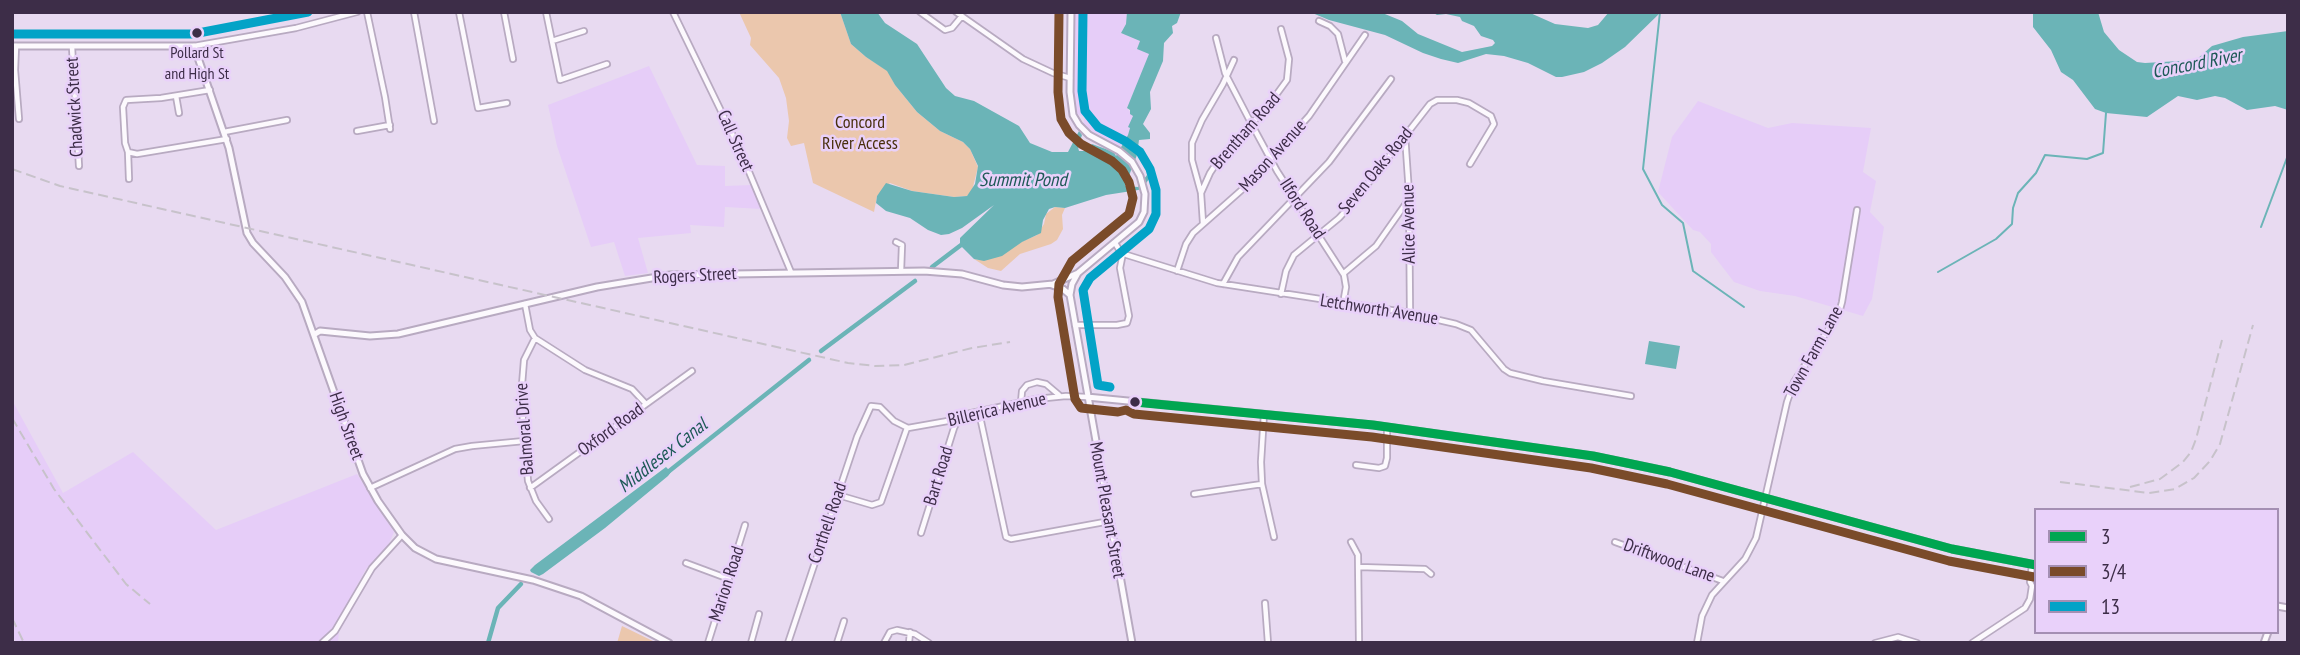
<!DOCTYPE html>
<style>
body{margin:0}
#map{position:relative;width:2300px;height:655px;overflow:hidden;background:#e8daf1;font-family:"PT Sans Narrow",sans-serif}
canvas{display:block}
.frame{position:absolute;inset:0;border:14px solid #3d2d48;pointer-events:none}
.legend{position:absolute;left:2034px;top:508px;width:245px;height:126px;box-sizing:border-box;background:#e9d1fa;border:2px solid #a48fb3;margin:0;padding:9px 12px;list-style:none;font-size:21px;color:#3d2d48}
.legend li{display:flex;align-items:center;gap:14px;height:35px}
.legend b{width:35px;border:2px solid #a48fb3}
</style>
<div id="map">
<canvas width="2300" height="655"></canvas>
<div class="frame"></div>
<ul class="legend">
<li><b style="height:9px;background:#00a651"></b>3</li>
<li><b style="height:9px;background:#7a4b2a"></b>3/4</li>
<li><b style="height:9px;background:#03a3c7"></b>13</li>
</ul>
</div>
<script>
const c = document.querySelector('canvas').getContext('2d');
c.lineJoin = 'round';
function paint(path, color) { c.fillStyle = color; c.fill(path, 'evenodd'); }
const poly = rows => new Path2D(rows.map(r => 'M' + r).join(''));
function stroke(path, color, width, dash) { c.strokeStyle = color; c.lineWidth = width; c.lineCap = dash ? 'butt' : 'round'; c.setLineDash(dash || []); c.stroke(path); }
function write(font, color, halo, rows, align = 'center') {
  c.font = font + ' "PT Sans Narrow",sans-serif'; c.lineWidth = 5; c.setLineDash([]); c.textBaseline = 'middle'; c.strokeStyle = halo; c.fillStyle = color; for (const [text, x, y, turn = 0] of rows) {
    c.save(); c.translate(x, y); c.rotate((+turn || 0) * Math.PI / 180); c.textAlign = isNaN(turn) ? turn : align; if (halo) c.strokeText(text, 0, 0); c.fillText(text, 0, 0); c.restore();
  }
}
const built = poly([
 [1075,12,1127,12,1126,24,1121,33,1140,41,1150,54,1127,108,1133,116,1129,127,1130,128,1128,135,1120,147,1093,132,1083,124,1085,117,1077,114,1074,97],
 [649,66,697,165,725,166,725,186,752,185,762,209,725,207,724,227,690,225,691,233,638,238,648,273,625,276,614,242,591,247,557,146,548,105],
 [1698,101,1768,128,1792,123,1871,128,1863,172,1876,181,1870,212,1884,227,1872,299,1863,316,1795,296,1760,291,1734,282,1711,252,1711,244,1700,232,1693,230,1658,192,1672,137],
 [12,400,63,493,133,452,216,530,357,474,394,532,387,548,366,569,340,617,338,643,16,643,12,633]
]);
const green = poly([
 [739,12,840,12,851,44,866,57,888,71,895,85,917,112,940,131,963,142,970,149,978,167,972,191,967,196,954,197,912,191,890,183,877,196,874,212,813,183,804,143,791,146,787,138,789,121,786,98,779,78,750,45,751,38],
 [1055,207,1065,208,1062,215,1063,229,1057,240,1051,244,1020,254,1001,271,988,268,974,259,980,260,1037,235,1044,224,1046,214],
 [622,626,657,643,617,643]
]);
const water = poly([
 [840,12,877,12,885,23,917,44,946,88,955,96,974,101,1019,126,1030,143,1052,152,1068,152,1079,131,1082,135,1078,147,1079,151,1085,151,1092,144,1114,152,1116,156,1128,135,1130,128,1128,127,1133,116,1130,114,1130,110,1127,108,1149,54,1137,49,1140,41,1121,33,1126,24,1127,12,1181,12,1177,23,1172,26,1173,33,1164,43,1163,61,1150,92,1151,109,1143,124,1150,133,1150,139,1139,140,1137,155,1125,186,1138,187,1147,175,1149,179,1142,189,1138,190,1106,195,1065,208,1055,207,1049,209,1043,220,1041,233,1022,242,1002,256,984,261,974,259,960,245,960,238,994,205,962,228,949,234,941,235,928,230,910,218,886,211,876,203,877,196,886,183,912,191,954,197,967,196,975,184,978,166,970,149,963,142,940,131,917,112,895,85,887,71,866,57,851,44],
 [1310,12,1380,12,1402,21,1418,34,1462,52,1492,46,1495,43,1493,40,1481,36,1474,26,1462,21,1460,17,1446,14,1437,15,1432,12,1528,12,1555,24,1588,28,1598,25,1609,12,1661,12,1625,47,1602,63,1584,72,1562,77,1556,77,1528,63,1504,56,1486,54,1458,63,1441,59,1423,53,1385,35,1329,20],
 [2033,12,2098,12,2104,32,2119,50,2137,62,2145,63,2196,60,2212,46,2243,37,2288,31,2288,110,2275,106,2247,110,2225,98,2215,96,2197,100,2178,96,2147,117,2106,113,2095,109,2073,80,2061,72,2051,50,2033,27],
 [1649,341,1680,346,1676,369,1645,364],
 [666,467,671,472,668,476,605,528,543,574,539,576,531,572,530,570,535,565]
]);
const stream = poly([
 [1660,12,1643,169,1662,205,1683,223,1693,271,1744,307],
 [2261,227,2288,155],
 [1938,272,1996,239,2012,224,2013,208,2018,193,2036,173,2045,155,2087,159,2103,153,2106,113]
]);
const canal = poly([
 [932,267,965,242],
 [821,351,915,281],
 [668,472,809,360],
 [488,643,498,608,521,584]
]);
const minor = poly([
 [367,12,385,97,390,129],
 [414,12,434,121],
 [459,12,478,108,507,103],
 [504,12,513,59],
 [546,12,560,80,607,64],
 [673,12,739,148,791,272],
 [920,12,945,30,952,28,962,16],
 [956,12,1023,59,1053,73,1070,78],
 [1319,21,1330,26,1338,34,1345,61],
 [1216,38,1225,73,1251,123,1277,171,1344,275,1346,287,1343,304],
 [552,41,584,31],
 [16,46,15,70,19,119],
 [194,46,296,28,357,12],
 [72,47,79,166],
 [176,96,179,113],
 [357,131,390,125],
 [224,132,287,120],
 [1405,135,1409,193,1410,314],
 [128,152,137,154,227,139],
 [129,179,128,152,125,143,123,107,126,100,161,98,210,90],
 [1201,193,1210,173,1220,158,1268,106,1287,80,1289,59,1281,29],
 [1203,223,1201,193,1192,160,1192,143,1202,120,1223,84,1234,60],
 [896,242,902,245,901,271],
 [1115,243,1120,251,1127,255,1217,283,1404,312,1456,324,1471,330,1504,369,1510,373,1543,381,1631,396],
 [1177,271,1186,244,1193,233,1245,187,1309,116,1365,35],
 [1344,273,1376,246,1409,199],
 [1223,284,1238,257,1329,162,1391,79],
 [1281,294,1286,271,1294,255,1339,218,1352,204,1430,104,1437,100,1457,100,1469,103,1491,116,1494,124,1470,164],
 [525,304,530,330,535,338,585,370,632,389,646,404],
 [1075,325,1117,325,1127,323,1129,316,1120,268,1123,253],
 [535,338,524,360,521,397,528,481,536,501,549,519],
 [1021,402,1022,391,1027,385,1037,382,1046,384,1059,395],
 [979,412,1006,537,1011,539,1110,521],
 [1264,414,1261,462,1262,484,1274,537],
 [1356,465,1379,468,1385,466,1387,458,1387,427],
 [370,488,455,449,472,446,524,441],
 [530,488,692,371],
 [1194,494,1262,484],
 [838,495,872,505,881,502,907,428],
 [921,533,954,428,958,420],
 [1351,542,1358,555,1359,643],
 [1615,542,1723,581],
 [686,563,729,579],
 [1359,567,1425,569,1431,574],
 [1265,603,1268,643],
 [322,643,335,631,372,568,402,535],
 [708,643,745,525],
 [751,643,759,614],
 [788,643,857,437,871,406,880,407,894,421,908,428,959,419,967,414,1036,399,1066,396,1087,397],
 [837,643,844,621],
 [884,643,890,632,897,630,915,634,929,643],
 [909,643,910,632],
 [1697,643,1702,616,1712,595,1745,559,1756,538,1787,402,1794,382,1839,313,1842,302,1857,210],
 [1875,643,1898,637,1917,643],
 [1972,643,2025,608,2030,599,2032,586,2030,582,2032,564]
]);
const major = poly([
 [1071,12,1070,92,1073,115,1079,125,1089,135,1119,151,1132,162,1140,176,1145,194,1144,212,1139,222,1078,273,1072,284,1070,295,1132,643],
 [12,46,194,46,229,148,247,233,253,243,285,277,302,302,363,474,378,501,402,535,415,548,436,559,533,580,581,596,669,643],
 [1052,285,1063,289,1070,295],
 [315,334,320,331,370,336,398,334,597,287,670,275,924,271,962,274,1003,285,1022,287,1053,284,1078,273],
 [1087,397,1373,425,1593,456,1670,472,1952,549,2036,565],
 [2277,606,2288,608],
 [2264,643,2268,632]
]);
const rail = poly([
 [12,169,60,186,848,363,875,366,904,365,972,348,1010,342],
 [12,418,54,489,126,584,150,604],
 [2060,482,2149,493,2175,489,2194,478,2210,461,2220,444,2253,325],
 [2130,487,2160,479,2183,462,2191,452,2196,439,2222,340],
 [12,618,24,643]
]);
const bus1 = poly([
 [1135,402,1373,425,1593,456,1670,472,1952,549,2036,565]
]);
const bus2 = poly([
 [1059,12,1058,92,1061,119,1069,133,1081,144,1112,161,1122,170,1129,182,1133,198,1129,214,1072,261,1059,284,1058,297,1075,399,1081,408,1118,412,1126,410,1134,414,1372,437,1591,468,1667,484,1949,561,2034,577]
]);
const bus3 = poly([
 [1083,12,1082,91,1085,111,1098,127,1125,141,1140,152,1150,169,1156,190,1156,214,1149,229,1090,278,1083,290,1098,385,1110,387],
 [12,34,193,34,308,12]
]);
const markers = [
 [197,33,6,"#3d2d48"],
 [1135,402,6,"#3d2d48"]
];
const busNames = [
 ["Pollard St",197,53],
 ["and High St",197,74]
];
const streetNames = [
 ["Chadwick Street",75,107,-93],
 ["Brentham Road",1246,131,-49],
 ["Call Street",735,141,66],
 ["Mason Avenue",1273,156,-48],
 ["Seven Oaks Road",1376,171,-51],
 ["Ilford Road",1302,209,57],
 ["Alice Avenue",1409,224,-91],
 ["Rogers Street",695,276,-3],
 ["Letchworth Avenue",1379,310,9],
 ["Town Farm Lane",1814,352,-61],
 ["Billerica Avenue",997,410,-13],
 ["High Street",346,426,70],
 ["Balmoral Drive",525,429,-94],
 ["Oxford Road",611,430,-36],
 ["Bart Road",939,476,-73],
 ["Mount Pleasant Street",1107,510,80],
 ["Corthell Road",828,523,-71],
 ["Driftwood Lane",1669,561,20],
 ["Marion Road",727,584,-72]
];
const parkNames = [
 ["Concord",860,123],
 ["River Access",860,144]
];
const waterNames = [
 ["Concord River",2197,64,-11],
 ["Summit Pond",1023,181],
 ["Middlesex Canal",663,456,-38]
];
paint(built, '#e6cdf8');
paint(green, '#ebc7ad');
paint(water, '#6bb4b7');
stroke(stream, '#6bb4b7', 2);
stroke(canal, '#6bb4b7', 4.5);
stroke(minor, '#b8aac1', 8);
stroke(major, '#b8aac1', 9);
stroke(minor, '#fcf9fd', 4.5);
stroke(major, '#fcf9fd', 5);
stroke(rail, '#c7c2ca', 2, [10, 5]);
stroke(bus1, '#00a651', 9);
stroke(bus2, '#7a4b2a', 9);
stroke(bus3, '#03a3c7', 9);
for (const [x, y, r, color] of markers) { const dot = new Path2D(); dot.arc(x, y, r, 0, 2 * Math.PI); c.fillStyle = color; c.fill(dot); stroke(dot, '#e9d1fa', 2.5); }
write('16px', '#3d2d48', '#e9d1fa', busNames);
write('18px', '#3d2d48', '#e9d1fa', streetNames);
write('18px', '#482f0c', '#e9d1fa', parkNames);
write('italic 19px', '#1d5956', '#e9d1fa', waterNames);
</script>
